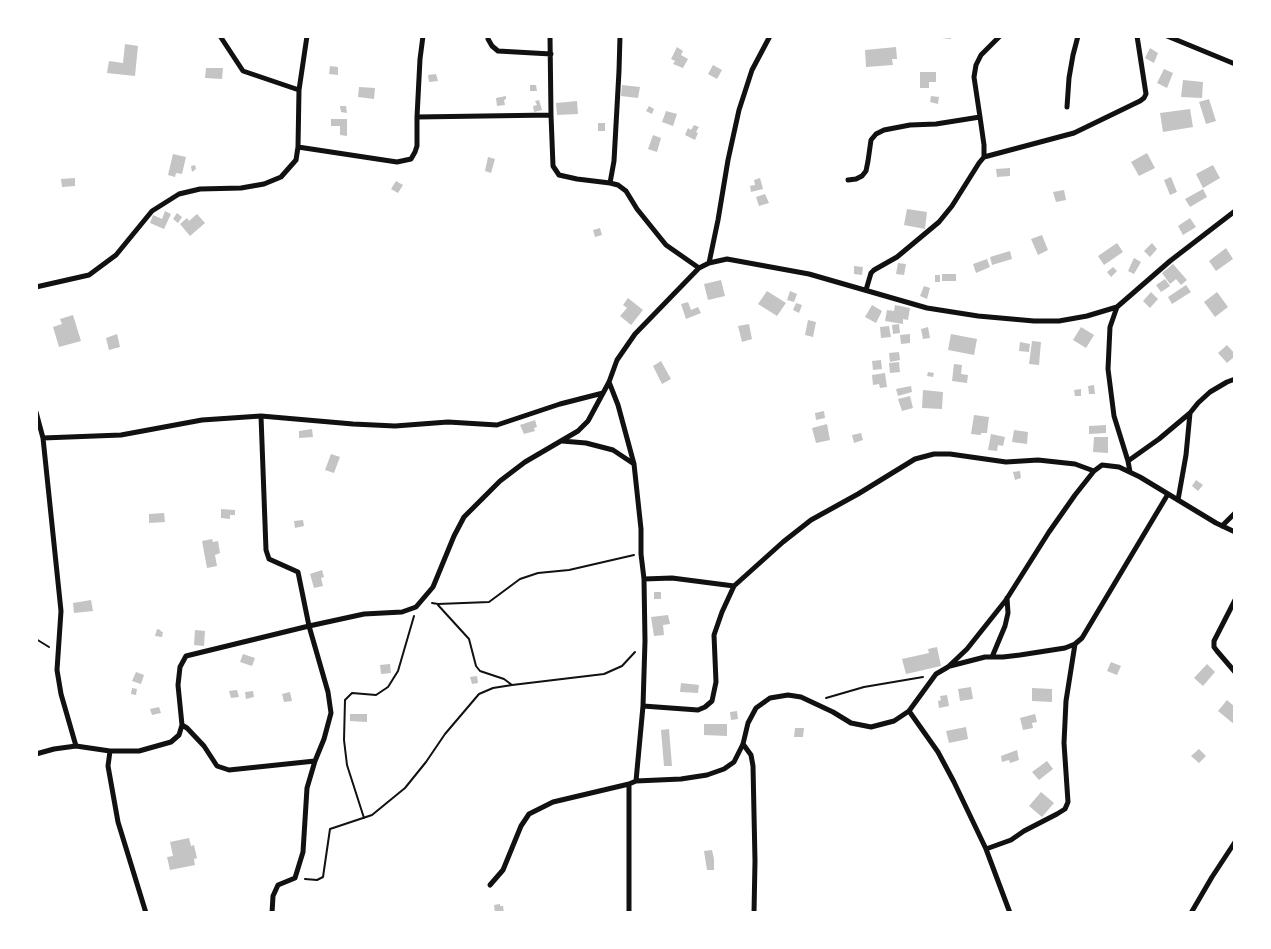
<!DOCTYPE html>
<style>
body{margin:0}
#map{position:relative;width:1271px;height:949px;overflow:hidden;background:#fff;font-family:"Varela Round",sans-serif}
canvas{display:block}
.frame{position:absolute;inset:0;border:38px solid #fff;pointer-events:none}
</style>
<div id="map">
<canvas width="1271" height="949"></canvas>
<div class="frame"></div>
</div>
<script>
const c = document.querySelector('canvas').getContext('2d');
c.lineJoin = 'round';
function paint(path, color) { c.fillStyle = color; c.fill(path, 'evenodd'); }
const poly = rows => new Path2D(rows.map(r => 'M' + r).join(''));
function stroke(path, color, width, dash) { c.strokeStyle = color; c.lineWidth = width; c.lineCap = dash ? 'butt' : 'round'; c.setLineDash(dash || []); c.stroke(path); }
const building = poly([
 [941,36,951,36,951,39,941,38],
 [125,44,138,46,135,76,107,73,109,61,123,63],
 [677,47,683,51,681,55,688,59,683,68,673,64,675,61,671,59],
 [896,47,897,59,892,59,893,65,866,67,865,50],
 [1150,48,1158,53,1154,63,1145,58],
 [713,65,722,70,717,79,708,74],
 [330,66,338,67,338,75,329,74],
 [206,68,223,68,222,79,205,78],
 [1164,69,1173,73,1167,88,1157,83],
 [920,72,936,72,936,82,929,82,929,88,920,88],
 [436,74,438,81,429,82,428,75],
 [1183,80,1203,82,1202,98,1181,97],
 [530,85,536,85,537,91,530,91],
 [622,85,640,87,638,98,621,96],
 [359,87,375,88,374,99,358,97],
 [506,96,506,99,504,100,505,105,497,106,496,98],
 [931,96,939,97,938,104,930,102],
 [1209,99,1216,121,1206,124,1199,102],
 [539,100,542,110,534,112,533,106,537,105,535,101],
 [577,101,578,114,557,115,556,103],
 [340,106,346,106,347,113,341,112],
 [649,106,654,109,652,114,646,111],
 [1190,109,1193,127,1163,132,1160,113],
 [666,111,677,114,673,126,662,122],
 [331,119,347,119,347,136,340,135,340,126,331,126],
 [598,123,605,123,605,131,598,131],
 [694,125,699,127,696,132,698,133,695,140,685,135,688,128,691,130],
 [653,135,661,138,657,152,648,149],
 [1147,153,1155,168,1139,176,1131,162],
 [173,154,186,157,182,174,176,173,175,177,168,175],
 [488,157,495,159,491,173,485,171],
 [195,165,196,169,192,172,191,166],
 [1213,165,1220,178,1203,188,1196,174],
 [1010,168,1010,176,997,177,996,169],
 [1171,177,1177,192,1170,195,1164,180],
 [75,178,75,186,62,187,61,179],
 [760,178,763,189,751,192,750,186,755,185,754,180],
 [396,181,403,185,398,193,391,189],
 [1203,189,1207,197,1190,207,1185,199],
 [1064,190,1066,200,1056,202,1053,192],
 [765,194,769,203,759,206,756,197],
 [907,209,927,212,925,229,904,225],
 [165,211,171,214,164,229,150,223,153,215,162,219],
 [177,213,182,217,178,223,173,219],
 [197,214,205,223,190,236,180,224,187,218,189,221],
 [1190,218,1196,227,1183,235,1178,226],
 [600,228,602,235,595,237,593,230],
 [1042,235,1048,250,1038,255,1031,239],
 [1117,243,1123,252,1104,265,1098,256],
 [1152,243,1157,249,1150,257,1144,251],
 [1226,248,1233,259,1216,271,1209,261],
 [1010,251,1012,259,992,265,990,257],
 [1134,258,1141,262,1134,274,1128,271],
 [987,259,990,267,976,273,973,264],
 [898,263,906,264,904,275,896,274],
 [1173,264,1187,280,1181,285,1176,279,1170,284,1162,273],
 [854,266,863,267,862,275,854,274],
 [1113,267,1117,271,1111,277,1107,272],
 [942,274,956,274,956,281,942,281],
 [935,275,940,275,940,282,935,282],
 [1165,279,1170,286,1161,292,1156,285],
 [721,280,725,296,708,300,704,284],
 [1186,285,1191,292,1172,304,1168,297],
 [924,286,930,288,927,299,920,296],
 [767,291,786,303,777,316,758,304],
 [790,291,797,294,794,302,787,300],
 [1151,292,1158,299,1150,308,1143,301],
 [1217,292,1228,307,1215,317,1204,302],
 [628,298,643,310,631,325,620,316,627,308,623,305],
 [688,302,691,310,698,307,701,313,686,319,681,304],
 [796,303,802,305,799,313,793,310],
 [872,305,882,311,876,323,865,317],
 [895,305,910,308,908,320,903,319,903,324,885,321,887,310,894,311],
 [73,315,81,341,59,347,53,327,62,324,60,319],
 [808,320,816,322,813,337,805,335],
 [749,324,752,339,742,342,738,326],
 [899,324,900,333,893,334,892,325],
 [889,326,891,337,881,338,880,327],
 [928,327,930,338,923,339,921,329],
 [1081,327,1094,335,1086,348,1073,340],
 [117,334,120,347,109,350,106,338],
 [910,334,910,343,901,344,900,335],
 [951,334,977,339,974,355,948,350],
 [1032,341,1041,342,1039,365,1029,364],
 [1020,342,1030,344,1029,352,1019,351],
 [1227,345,1235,354,1235,356,1227,363,1218,353],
 [899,352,900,360,890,362,889,353],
 [881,360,882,369,873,370,872,361],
 [661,361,671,379,662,384,653,366],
 [899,362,900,372,890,373,889,363],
 [954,364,962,365,961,374,968,375,967,383,952,381],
 [928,372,934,373,933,377,927,376],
 [885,373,887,387,880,388,879,384,873,385,872,375],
 [1094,385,1095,394,1089,394,1088,386],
 [911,386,912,392,898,396,896,389],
 [1081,389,1081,396,1075,396,1074,390],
 [923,390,943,392,942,409,922,408],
 [910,396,913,408,902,411,898,399],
 [824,411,825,418,816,420,815,413],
 [974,415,989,417,987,433,981,433,981,435,971,434],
 [535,420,537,427,534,428,535,431,524,434,520,425],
 [827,424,830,440,816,443,812,428],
 [1106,425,1106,433,1089,434,1089,426],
 [312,429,313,437,299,438,299,431],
 [1014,430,1028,432,1027,444,1012,442],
 [861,433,863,440,854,443,852,435],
 [991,434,1005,437,1003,446,998,445,997,451,988,450],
 [1094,437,1108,437,1108,453,1093,452],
 [331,454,340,457,334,473,325,470],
 [1020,471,1021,478,1015,480,1013,472],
 [1196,480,1203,485,1198,491,1192,486],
 [221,509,235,510,235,515,230,515,230,519,221,518],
 [164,513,165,522,149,523,149,514],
 [303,520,304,526,295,528,294,521],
 [212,539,213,542,218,541,220,553,215,555,217,566,207,568,202,541],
 [322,570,324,577,321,578,323,586,314,588,310,574],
 [654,592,661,592,661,599,654,599],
 [91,600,93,611,74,613,73,603],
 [668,615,670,624,663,625,664,635,654,636,651,617],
 [157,629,161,630,160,631,163,632,162,637,155,636],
 [195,630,205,631,204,646,194,645],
 [937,647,941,666,906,674,902,659,929,653,928,649],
 [243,654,255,658,252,666,240,662],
 [1111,662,1121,666,1117,675,1107,671],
 [390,664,391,673,381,674,380,665],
 [1207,664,1215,672,1203,686,1194,678],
 [136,672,144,675,141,684,132,681],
 [477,676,478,683,472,684,470,677],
 [681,683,699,685,698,693,680,692],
 [971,687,973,699,960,701,958,689],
 [132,688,137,689,136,695,131,694],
 [1032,688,1052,689,1052,702,1032,701],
 [237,690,239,697,231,698,229,691],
 [253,691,254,697,246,699,245,692],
 [290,692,292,701,284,702,282,694],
 [947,695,949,706,939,708,938,701,941,700,940,696],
 [1227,700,1235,707,1235,725,1218,711],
 [159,707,161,713,152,715,150,709],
 [737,711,738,719,731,720,730,712],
 [350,714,367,714,367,722,350,721],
 [1035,714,1037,722,1032,723,1033,728,1023,730,1020,718],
 [704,724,727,724,727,736,704,735],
 [966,727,968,739,949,743,946,731],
 [795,728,804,728,803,737,794,737],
 [669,729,672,766,664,766,661,730],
 [1199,749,1206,756,1199,763,1191,756],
 [1017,750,1019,760,1010,763,1009,760,1002,762,1001,756],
 [1047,761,1053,769,1039,780,1032,772],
 [1041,792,1054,803,1042,817,1029,806],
 [189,838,191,846,194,845,197,858,194,859,195,865,170,870,167,857,173,856,170,842],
 [712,850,714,859,714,870,707,870,704,851],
 [500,904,500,906,503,906,504,913,495,913,494,905]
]);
const path = poly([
 [432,603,438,604,489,602,520,579,538,573,569,570,634,555],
 [438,605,469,639,476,666,480,671,504,679,512,685],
 [36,639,49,647],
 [826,698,864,687,923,677],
 [364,818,347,765,344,740,345,700,352,693,376,695,388,687,398,671,414,616],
 [305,879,317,880,323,877,330,829,372,815,405,788,426,762,445,734,479,694,493,688,512,685,604,674,622,666,635,652]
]);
const minor = poly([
 [220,36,243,71,299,90],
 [488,36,488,39,492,46,498,51,551,54],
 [550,36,551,115,553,166,559,175,577,179,610,183,618,185,626,191,637,209,666,245,699,268],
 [1167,36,1235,64],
 [1067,107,1069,78,1073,55,1078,36],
 [417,117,551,115],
 [298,147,397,162,411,159,415,152,417,146,417,117,420,59,423,36],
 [984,157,1074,133,1140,101,1144,98,1146,94,1137,36],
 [848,180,856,179,862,176,866,171,868,161,871,140,876,134,884,130,910,125,936,124,980,117],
 [610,183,614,161,619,71,620,36],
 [709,263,718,220,728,160,739,110,752,70,770,36],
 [36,287,89,275,116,255,152,211,179,194,200,189,241,188,264,184,281,177,296,160,298,147,299,90,307,36],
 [866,290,871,273,874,270,897,257,939,222,952,206,979,163,984,157,984,145,980,117,974,77,976,65,981,55,1000,36],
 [1117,307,1110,327,1108,369,1114,416,1128,461,1130,472],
 [609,382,618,405,634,464,641,529,641,554,644,579,645,641,643,706,636,781],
 [36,412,43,438,61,611,57,670,61,694,76,746],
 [261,416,266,550,269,559,298,572,309,626,328,692,331,713,324,739,315,761,307,788,303,852,295,878,278,885,273,896,272,913],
 [43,438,121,435,202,420,261,416,353,424,395,426,448,422,497,425,560,404,603,393],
 [562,441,586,443,613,450,634,464],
 [1128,461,1159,439,1190,413,1198,403,1210,392,1227,382,1235,379],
 [1178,500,1186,455,1190,413],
 [1222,526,1235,513],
 [644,579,672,578,734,586],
 [1235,600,1214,641,1214,647,1217,651,1235,672],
 [992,657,1005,626,1008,613,1007,598],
 [950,666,985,657,1003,657,1020,655,1065,648,1075,644,1082,638,1168,494],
 [643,706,698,710,705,707,712,701,716,682,714,635,722,612,734,586,783,542,811,520,858,494,915,459,934,454,950,454,1006,462,1038,460,1075,464,1094,471],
 [909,711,938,752,954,782,986,849,1010,913],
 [182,725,187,728,204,746,217,766,229,770,315,761],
 [743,744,751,755,753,766,755,861,754,913],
 [110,751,108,766,118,822,146,913],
 [36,754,54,749,76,746,110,751,139,751,171,742,179,735,182,725,178,685,180,667,186,656,309,626,364,614,402,612,416,607,433,587,454,536,464,517,500,481,525,462,578,431,588,421,609,382,617,360,635,334,699,268,709,263,727,259,809,274,927,308,978,316,1034,321,1059,321,1087,316,1117,307,1170,261,1235,211],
 [986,849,1011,840,1024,831,1057,814,1065,809,1068,802,1064,743,1066,701,1075,644],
 [490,885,503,870,521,826,529,814,553,802,629,784],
 [629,913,629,784,636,781,681,779,707,775,724,769,734,762,743,744,748,723,756,708,770,698,788,695,801,697,833,712,851,723,871,727,894,721,909,711,936,674,948,667,967,649,1006,600,1049,532,1075,495,1094,471,1102,465,1119,467,1140,477,1216,523,1235,532],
 [1191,913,1212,877,1235,842]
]);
paint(building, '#c4c4c4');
stroke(path, '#111', 2);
stroke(minor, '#111', 5);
</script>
